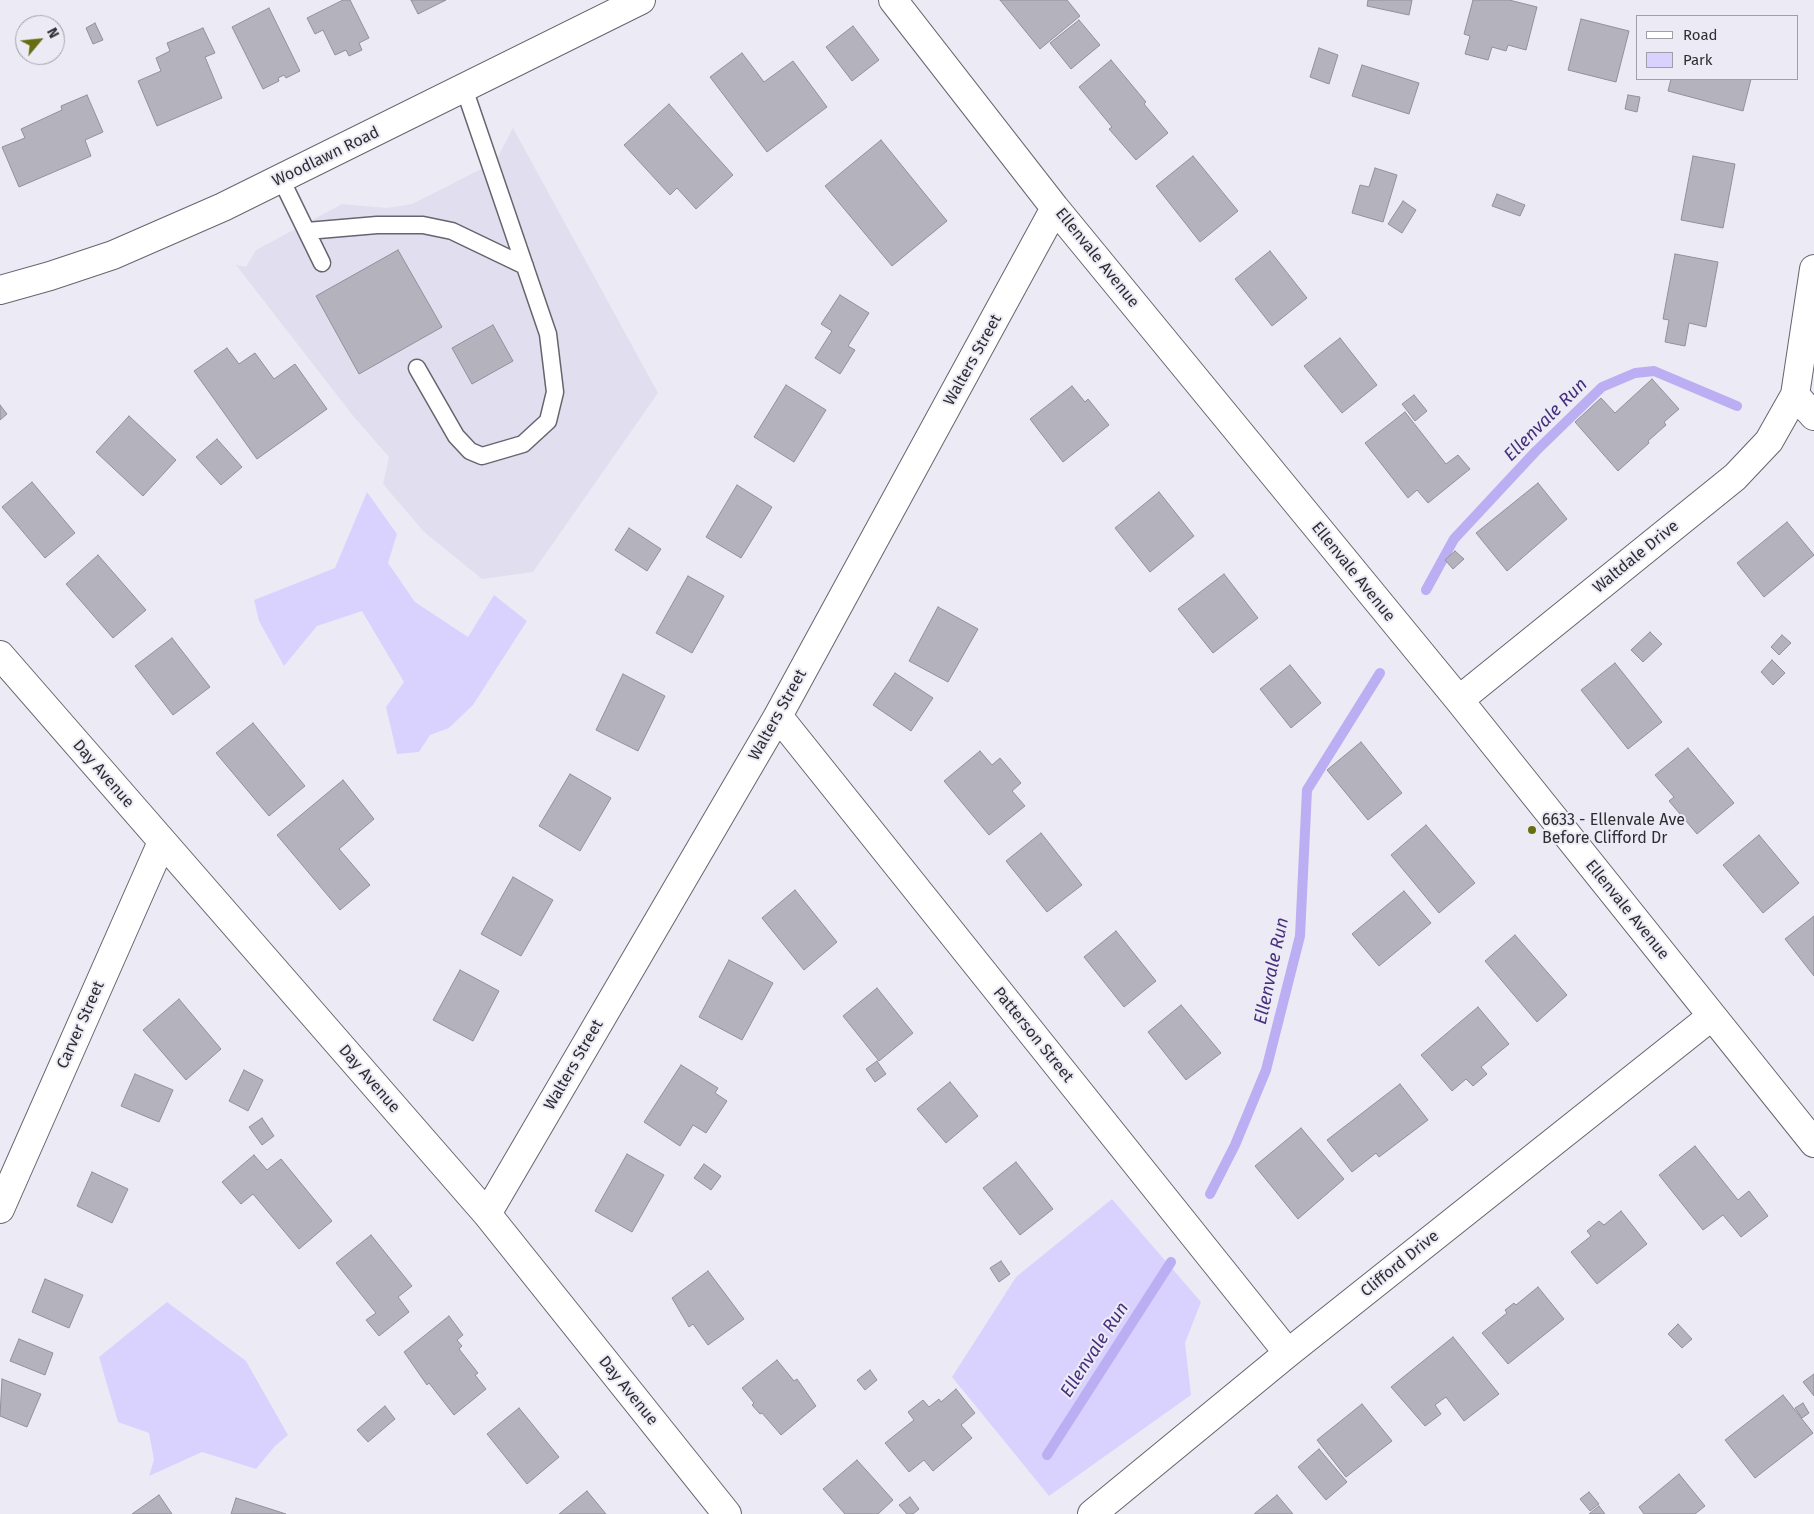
<!DOCTYPE html>
<style>
body{margin:0}
#map{position:relative;width:1814px;height:1514px;overflow:hidden;background:#ecebf5;font-family:"Fira Sans",sans-serif}
canvas{display:block}
.legend{position:absolute;left:1636px;top:15px;width:162px;height:65px;box-sizing:border-box;background:#ecebf5;border:1px solid #a09fa7;margin:0;padding:6px 9px;list-style:none;font-size:15px;color:#2e2d31}
.legend li{display:flex;align-items:center;gap:10px;height:25px}
.legend b{width:25px;border:1px solid #a09fa7}
.north{position:absolute;left:15px;top:15px;width:50px;height:50px;box-sizing:border-box;background:#ecebf5;border:1px solid #a09fa7;border-radius:50%;rotate:62deg;font-size:14px;font-weight:700;line-height:20px;text-align:center;color:#2e2d31}
.north::after{content:'';display:block;margin:auto;width:18px;height:22px;background:#686d11;clip-path:polygon(50% 0,100% 100%,50% 72%,0 100%)}
</style>
<div id="map">
<canvas width="1814" height="1514"></canvas>
<ul class="legend">
<li><b style="height:6px;background:#fff"></b>Road</li>
<li><b style="height:14px;background:#dad2fe"></b>Park</li>
</ul>
<div class="north">N</div>
</div>
<script>
const c = document.querySelector('canvas').getContext('2d');
c.lineJoin = 'round';
function paint(path, color) { c.fillStyle = color; c.fill(path, 'evenodd'); }
const poly = rows => new Path2D(rows.map(r => 'M' + r).join(''));
function stroke(path, color, width, dash) { c.strokeStyle = color; c.lineWidth = width; c.lineCap = dash ? 'butt' : 'round'; c.setLineDash(dash || []); c.stroke(path); }
function write(font, color, halo, rows, align = 'center') {
  c.font = font + ' "Fira Sans",sans-serif'; c.lineWidth = 4; c.setLineDash([]); c.textBaseline = 'middle'; c.strokeStyle = halo; c.fillStyle = color; for (const [text, x, y, turn = 0] of rows) {
    c.save(); c.translate(x, y); c.rotate((+turn || 0) * Math.PI / 180); c.textAlign = isNaN(turn) ? turn : align; if (halo) c.strokeText(text, 0, 0); c.fillText(text, 0, 0); c.restore();
  }
}
const built = poly([
 [513,128,658,393,533,572,482,579,424,532,383,484,389,457,354,417,236,265,246,267,256,250,342,204,387,208,412,204,495,162]
]);
const green = poly([
 [367,492,397,534,388,563,415,602,468,637,494,595,527,621,473,705,449,728,430,735,419,752,397,754,386,707,404,682,362,611,317,626,284,666,259,621,254,600,335,568],
 [1112,1199,1201,1302,1185,1343,1191,1395,1049,1496,952,1377,1016,1277],
 [167,1302,246,1361,288,1435,275,1446,256,1469,202,1452,149,1476,154,1460,149,1433,118,1422,99,1357]
]);
const stream = poly([
 [1426,590,1454,539,1536,451,1602,387,1635,373,1654,371,1737,406],
 [1210,1194,1235,1145,1266,1070,1300,936,1307,790,1380,673],
 [1047,1455,1171,1262]
]);
const building = poly([
 [343,0,350,0,369,38,359,43,362,50,349,56,346,50,335,55,323,30,315,34,307,18,343,0],
 [411,0,446,0,418,14,411,0],
 [1000,0,1067,0,1080,16,1040,49,1000,0],
 [1368,0,1412,0,1409,15,1367,6,1368,0],
 [1473,0,1509,0,1537,7,1526,50,1508,45,1506,51,1492,47,1488,60,1465,54,1470,36,1464,34,1473,0],
 [269,8,300,71,286,78,284,75,278,78,279,81,263,89,232,27,269,8],
 [1581,19,1629,31,1616,82,1568,70,1581,19],
 [1079,20,1100,45,1071,69,1050,43,1079,20],
 [95,23,103,40,93,44,86,28,95,23],
 [853,26,879,60,852,81,826,47,853,26],
 [203,28,215,53,205,57,222,98,157,126,138,81,161,71,156,58,170,51,167,43,203,28],
 [1319,48,1338,55,1329,84,1310,77,1319,48],
 [742,53,764,82,793,61,827,107,767,152,710,77,742,53],
 [1111,60,1146,102,1144,104,1168,133,1136,160,1109,129,1112,127,1079,87,1111,60],
 [1362,65,1419,83,1409,114,1352,96,1362,65],
 [1671,79,1751,79,1743,111,1668,91,1671,79],
 [87,95,103,132,85,140,91,156,19,187,2,147,25,138,21,129,62,110,61,106,87,95],
 [1628,95,1640,97,1637,112,1625,109,1628,95],
 [669,104,733,175,696,209,677,188,670,195,624,145,669,104],
 [881,140,947,221,892,266,825,186,881,140],
 [1193,156,1238,211,1200,242,1156,186,1193,156],
 [1693,156,1735,164,1723,228,1681,220,1693,156],
 [1375,168,1397,175,1383,222,1352,213,1360,185,1369,187,1375,168],
 [1497,194,1525,205,1520,216,1492,206,1497,194],
 [1403,201,1416,210,1402,233,1388,224,1403,201],
 [398,250,442,327,359,374,316,296,398,250],
 [1270,251,1307,298,1272,326,1235,279,1270,251],
 [1675,254,1718,262,1706,327,1689,323,1685,346,1665,342,1669,320,1663,319,1675,254],
 [840,295,869,313,848,346,855,350,840,374,815,358,832,331,821,324,840,295],
 [493,325,513,361,472,384,452,348,493,325],
 [1340,338,1377,385,1342,413,1304,366,1340,338],
 [227,348,239,364,255,353,274,379,295,364,327,409,257,459,194,371,227,348],
 [1652,379,1679,409,1664,422,1666,425,1648,441,1649,443,1618,471,1575,422,1601,398,1615,413,1652,379],
 [786,385,826,410,794,462,754,437,786,385],
 [1072,386,1085,402,1088,399,1109,425,1063,462,1030,419,1072,386],
 [1414,395,1427,411,1415,421,1402,404,1414,395],
 [0,405,7,414,0,420,0,405],
 [1405,412,1446,464,1458,455,1470,469,1428,503,1417,490,1408,498,1365,443,1405,412],
 [129,416,176,460,143,496,96,452,129,416],
 [217,439,242,467,221,485,196,457,217,439],
 [32,482,75,533,45,558,2,507,32,482],
 [1538,483,1567,519,1507,571,1476,533,1538,483],
 [737,485,772,507,741,558,706,537,737,485],
 [1159,492,1194,536,1150,572,1115,528,1159,492],
 [1787,522,1814,555,1764,597,1737,563,1787,522],
 [629,528,661,549,647,571,615,550,629,528],
 [1455,551,1464,559,1453,569,1445,560,1455,551],
 [98,555,146,610,113,638,66,584,98,555],
 [1224,574,1258,618,1213,653,1178,609,1224,574],
 [688,576,724,596,692,653,656,633,688,576],
 [938,607,978,629,948,682,909,661,938,607],
 [1650,632,1662,644,1643,662,1631,650,1650,632],
 [1782,635,1791,643,1779,655,1771,647,1782,635],
 [172,638,210,687,173,715,135,666,172,638],
 [1772,660,1785,673,1773,685,1761,672,1772,660],
 [1615,663,1662,722,1628,749,1581,690,1615,663],
 [1290,665,1321,703,1291,728,1260,689,1290,665],
 [895,673,933,698,911,731,873,705,895,673],
 [623,674,665,696,638,751,596,730,623,674],
 [253,723,305,786,269,816,216,753,253,723],
 [1361,742,1402,793,1368,820,1327,770,1361,742],
 [1688,748,1734,803,1697,834,1669,801,1674,797,1655,775,1688,748],
 [980,751,992,765,1000,758,1021,783,1012,791,1025,806,989,835,944,781,980,751],
 [570,774,611,798,580,851,539,826,570,774],
 [343,780,374,819,339,849,370,885,340,910,277,835,343,780],
 [1426,825,1475,883,1439,913,1391,855,1426,825],
 [1041,833,1082,885,1047,912,1006,861,1041,833],
 [1759,835,1799,883,1763,913,1723,865,1759,835],
 [513,877,553,900,521,956,481,934,513,877],
 [795,890,837,942,804,970,762,918,795,890],
 [1404,891,1431,923,1379,966,1352,934,1404,891],
 [1814,916,1814,976,1785,939,1814,916],
 [1116,931,1156,981,1124,1007,1084,957,1116,931],
 [1515,935,1567,995,1537,1022,1485,961,1515,935],
 [729,960,773,983,742,1040,699,1017,729,960],
 [460,970,499,991,473,1041,433,1020,460,970],
 [877,988,913,1033,879,1061,843,1016,877,988],
 [179,999,221,1049,186,1080,143,1030,179,999],
 [1181,1005,1221,1053,1186,1080,1148,1032,1181,1005],
 [1478,1007,1509,1044,1481,1067,1487,1074,1473,1086,1466,1079,1452,1091,1421,1055,1478,1007],
 [877,1061,886,1074,875,1082,866,1069,877,1061],
 [681,1065,718,1088,715,1093,727,1101,706,1133,693,1125,680,1146,644,1122,681,1065],
 [244,1070,263,1080,248,1111,229,1101,244,1070],
 [135,1074,173,1090,159,1122,121,1106,135,1074],
 [950,1082,978,1116,946,1143,917,1109,950,1082],
 [1400,1084,1428,1120,1379,1157,1376,1153,1352,1172,1327,1140,1400,1084],
 [262,1118,274,1136,262,1145,249,1127,262,1118],
 [1301,1128,1344,1179,1298,1219,1255,1166,1301,1128],
 [1695,1146,1738,1200,1749,1191,1768,1216,1741,1237,1723,1215,1703,1230,1659,1175,1695,1146],
 [627,1154,664,1175,632,1232,595,1211,627,1154],
 [254,1155,267,1170,281,1159,332,1221,299,1249,253,1194,241,1204,222,1182,254,1155],
 [1016,1162,1053,1209,1020,1235,983,1188,1016,1162],
 [704,1164,721,1176,711,1190,694,1178,704,1164],
 [92,1172,128,1189,112,1223,77,1206,92,1172],
 [1621,1211,1647,1244,1597,1284,1571,1252,1591,1236,1587,1231,1599,1221,1604,1225,1621,1211],
 [371,1235,412,1286,398,1297,409,1312,379,1336,366,1320,376,1313,336,1263,371,1235],
 [1001,1261,1010,1274,999,1282,990,1268,1001,1261],
 [708,1271,744,1319,708,1345,693,1324,689,1327,672,1298,708,1271],
 [45,1279,83,1295,69,1328,32,1312,45,1279],
 [1538,1287,1564,1319,1508,1364,1482,1333,1507,1313,1505,1310,1514,1303,1516,1305,1538,1287],
 [449,1316,463,1335,457,1340,462,1346,459,1349,478,1373,475,1375,486,1389,454,1415,429,1383,427,1385,404,1352,449,1316],
 [1678,1324,1692,1339,1682,1348,1668,1334,1678,1324],
 [1453,1337,1499,1394,1464,1421,1446,1397,1435,1405,1441,1414,1425,1426,1391,1387,1453,1337],
 [19,1339,53,1353,45,1375,10,1361,19,1339],
 [777,1360,794,1381,797,1379,816,1406,781,1435,762,1413,760,1414,752,1405,754,1403,742,1388,777,1360],
 [870,1370,877,1380,865,1390,857,1380,870,1370],
 [1814,1374,1814,1396,1803,1382,1814,1374],
 [2,1379,41,1394,27,1427,0,1416,2,1379],
 [956,1389,975,1413,961,1425,972,1438,933,1471,924,1460,909,1472,885,1443,914,1420,908,1412,923,1400,929,1407,939,1399,941,1402,956,1389],
 [1783,1395,1813,1433,1755,1478,1725,1440,1783,1395],
 [1803,1403,1809,1413,1802,1418,1795,1408,1803,1403],
 [1362,1404,1392,1441,1346,1477,1317,1440,1362,1404],
 [385,1406,395,1419,368,1442,357,1430,385,1406],
 [519,1408,559,1457,527,1484,487,1434,519,1408],
 [1319,1449,1347,1482,1326,1500,1298,1467,1319,1449],
 [857,1460,893,1500,878,1514,845,1514,823,1489,857,1460],
 [1679,1474,1705,1506,1695,1514,1644,1514,1639,1507,1679,1474],
 [587,1491,606,1514,559,1514,587,1491],
 [1589,1492,1599,1504,1590,1511,1580,1499,1589,1492],
 [159,1495,172,1514,132,1514,159,1495],
 [1277,1495,1293,1514,1254,1514,1277,1495],
 [910,1497,919,1509,913,1514,907,1514,899,1505,910,1497],
 [236,1498,286,1514,231,1514,236,1498],
 [1599,1506,1605,1514,1589,1514,1599,1506]
]);
const service = poly([
 [281,179,322,263],
 [307,231,377,225,423,225,452,231,525,266],
 [417,368,456,436,470,451,482,456,523,444,548,421,555,392,548,334,464,88]
]);
const minor = poly([
 [893,0,1055,208,1459,700,1814,1143],
 [1795,395,1814,416],
 [0,655,487,1214,727,1514],
 [1459,700,1735,477,1769,441,1795,395,1814,269],
 [778,716,1288,1353],
 [0,1209,162,842],
 [487,1214,778,716,1055,208],
 [1092,1514,1288,1353,1712,1016]
]);
const tertiary = poly([
 [0,290,50,276,113,255,223,207,641,0]
]);
const markers = [
 [1532,830,5,"#686d11"]
];
const streetNames = [
 ["Woodlawn Road",326,157,-26],
 ["Ellenvale Avenue",1097,258,51],
 ["Walters Street",973,360,-61],
 ["Waltdale Drive",1636,557,-39],
 ["Ellenvale Avenue",1353,572,51],
 ["Walters Street",778,715,-61],
 ["Day Avenue",103,774,49],
 ["Ellenvale Avenue",1627,910,51],
 ["Carver Street",81,1025,-66],
 ["Patterson Street",1033,1035,51],
 ["Walters Street",574,1065,-60],
 ["Day Avenue",369,1079,49],
 ["Clifford Drive",1400,1264,-39],
 ["Day Avenue",628,1391,51]
];
const poiNames = [
 ["6633 - Ellenvale Ave",1542,821],
 ["Before Clifford Dr",1542,839]
];
const waterNames = [
 ["Ellenvale Run",1546,420,-45],
 ["Ellenvale Run",1272,971,-78],
 ["Ellenvale Run",1095,1350,-57]
];
paint(built, '#e1def0');
paint(green, '#dad2fe');
stroke(stream, '#bbaef2', 10);
paint(building, '#b4b3bd');
stroke(building, '#92909a', 1);
stroke(service, '#66656e', 19);
stroke(minor, '#66656e', 30);
stroke(tertiary, '#66656e', 30);
stroke(service, '#fff', 16);
stroke(minor, '#fff', 28);
stroke(tertiary, '#fff', 28);
for (const [x, y, r, color] of markers) { const dot = new Path2D(); dot.arc(x, y, r, 0, 2 * Math.PI); c.fillStyle = color; c.fill(dot); stroke(dot, '#ecebf5', 2); }
write('16px', '#2e2d31', '#ecebf5', streetNames);
write('16px', '#2e2d31', '#ecebf5', poiNames, 'left');
write('italic 18px', '#462f7d', '#ecebf5', waterNames);
</script>
